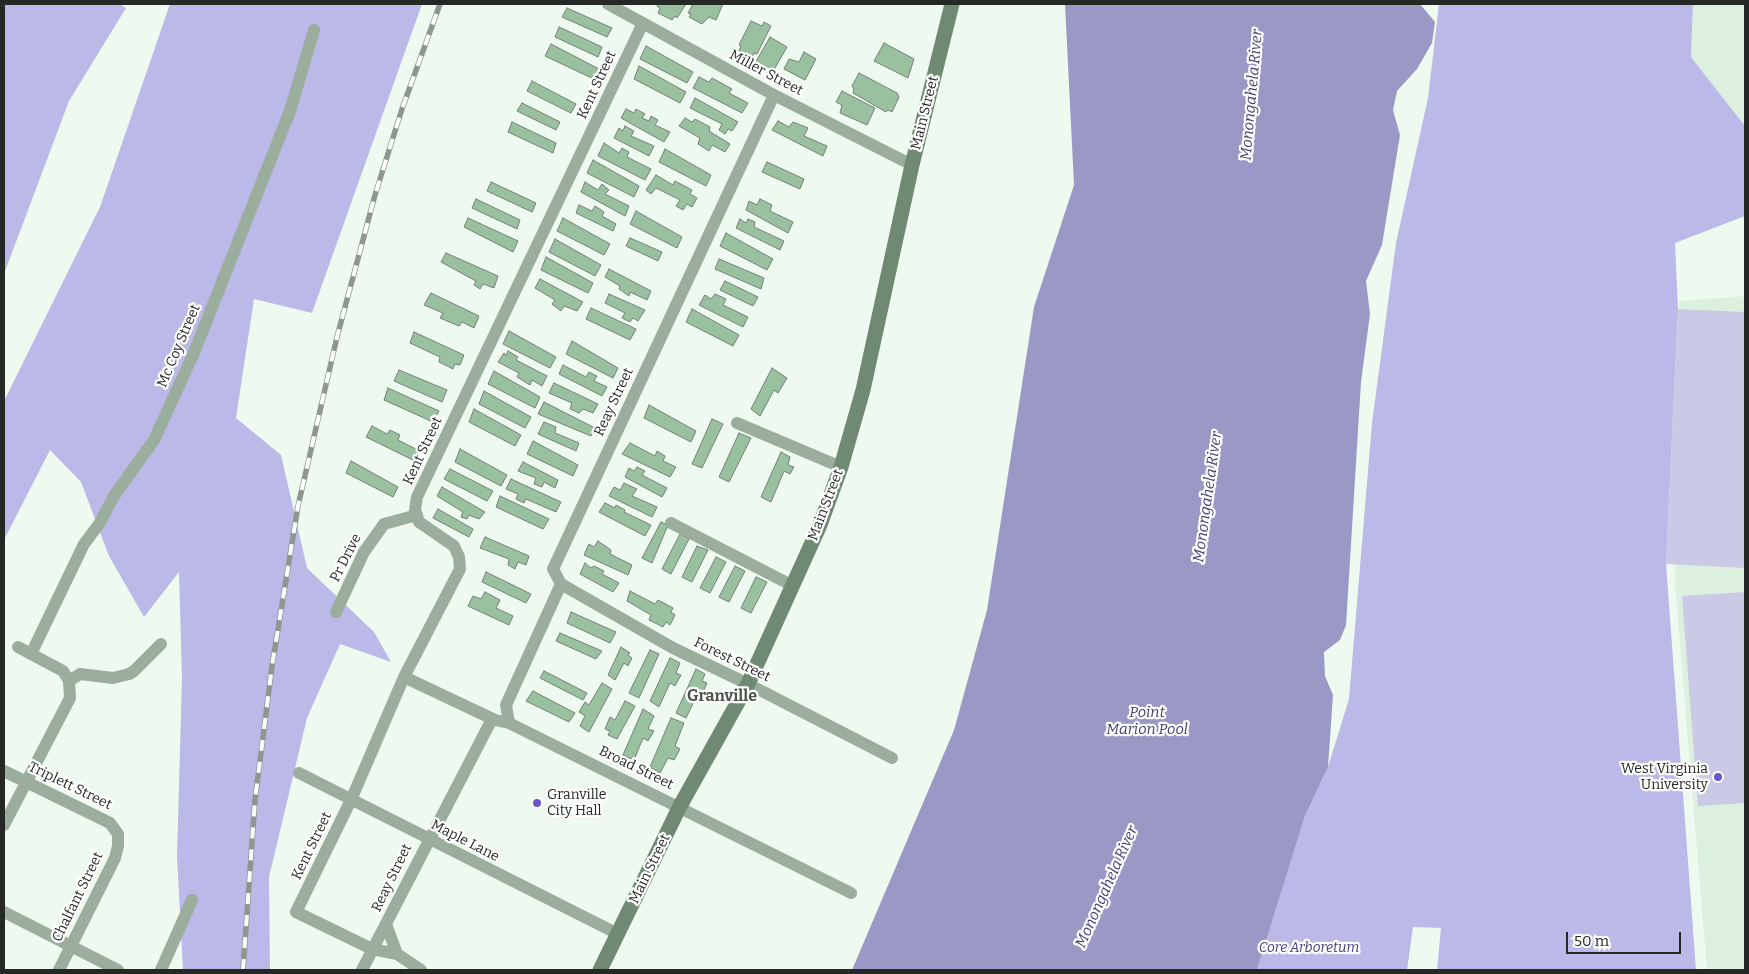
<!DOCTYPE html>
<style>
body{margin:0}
#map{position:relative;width:1749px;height:974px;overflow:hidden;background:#eefaef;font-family:Bitter,serif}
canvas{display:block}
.frame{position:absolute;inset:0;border:5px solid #242925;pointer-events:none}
.scale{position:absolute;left:1566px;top:932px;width:115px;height:22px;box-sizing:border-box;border:2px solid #242925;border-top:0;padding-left:6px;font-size:15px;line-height:18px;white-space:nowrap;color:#242925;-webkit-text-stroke:4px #fff;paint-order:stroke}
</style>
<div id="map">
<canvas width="1749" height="974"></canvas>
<div class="frame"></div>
<div class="scale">50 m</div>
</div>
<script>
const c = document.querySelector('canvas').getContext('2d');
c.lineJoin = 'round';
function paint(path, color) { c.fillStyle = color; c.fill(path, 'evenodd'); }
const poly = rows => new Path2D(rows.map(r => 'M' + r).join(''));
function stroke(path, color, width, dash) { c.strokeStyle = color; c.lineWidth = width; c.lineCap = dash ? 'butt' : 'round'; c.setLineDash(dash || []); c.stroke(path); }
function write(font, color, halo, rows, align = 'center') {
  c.font = font + ' Bitter,serif'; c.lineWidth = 4.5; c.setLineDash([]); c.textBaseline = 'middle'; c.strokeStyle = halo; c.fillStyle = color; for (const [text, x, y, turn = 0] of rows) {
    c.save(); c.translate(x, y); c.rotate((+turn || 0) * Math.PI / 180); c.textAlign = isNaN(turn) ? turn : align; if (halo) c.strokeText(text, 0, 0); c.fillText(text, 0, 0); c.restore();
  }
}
const built = poly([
 [1693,4,1745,4,1745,126,1691,57],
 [1745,296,1745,970,1707,970,1675,584,1679,301]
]);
const green = poly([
 [1678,309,1745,312,1745,568,1666,564],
 [1745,592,1745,803,1698,806,1682,596]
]);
const forest = poly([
 [4,4,119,4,126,8,69,101,4,274],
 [170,4,422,4,312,313,254,299,236,418,281,455,307,568,374,632,391,662,340,644,307,718,269,877,270,970,183,970,177,856,182,679,179,572,144,617,109,556,81,482,50,450,4,540,4,401,100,207],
 [1439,4,1693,4,1691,57,1745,126,1745,216,1675,243,1678,309,1666,564,1696,970,1437,970,1441,928,1413,927,1407,970,1257,970,1305,816,1328,767,1349,699,1372,423,1396,243,1428,98]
]);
const water = poly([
 [1065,4,1420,4,1435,22,1432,43,1417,69,1397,91,1393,110,1400,135,1382,245,1366,281,1370,314,1361,382,1346,625,1340,640,1324,652,1325,676,1333,695,1328,767,1305,816,1257,970,852,970,954,730,987,610,1034,307,1074,185]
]);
const building = poly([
 [658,4,686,4,677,18,675,16,672,20,658,13,660,8,657,6,658,4],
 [693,4,723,4,716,20,709,17,702,24,689,17,691,14,688,13,693,4],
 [567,8,612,28,607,37,562,17,567,8],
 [751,21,762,26,764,22,771,26,757,54,754,53,752,57,739,51,741,46,739,45,751,21],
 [559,27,602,47,598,57,555,37,559,27],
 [770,37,787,47,771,75,754,65,770,37],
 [884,43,914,59,908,78,874,61,884,43],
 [551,44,601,70,596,80,545,56,551,44],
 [646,46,693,72,687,83,640,59,646,46],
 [804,52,816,59,805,80,784,69,789,59,799,62,804,52],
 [639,66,686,92,680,103,634,79,639,66],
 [859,73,897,93,899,97,892,112,888,110,886,112,853,93,854,89,852,86,859,73],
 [699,77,709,82,712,78,732,89,729,93,748,103,742,113,693,88,699,77],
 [532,81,576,104,571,113,527,91,532,81],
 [842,91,875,108,867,125,840,113,842,105,836,102,842,91],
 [695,98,738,122,732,131,728,129,725,134,719,130,722,124,690,108,695,98],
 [522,103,560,122,556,130,517,111,522,103],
 [626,109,634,113,636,109,645,114,642,118,649,121,651,116,658,120,655,125,670,132,664,142,621,118,626,109],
 [685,118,692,122,695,119,710,127,709,131,730,144,725,152,712,145,709,151,698,144,700,138,679,126,685,118],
 [778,121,789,127,793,122,808,128,804,136,827,146,823,156,772,130,778,121],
 [512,122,556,143,553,153,508,132,512,122],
 [625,126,634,131,631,136,654,146,649,156,614,138,619,128,623,131,625,126],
 [604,143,619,153,622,148,629,152,627,157,651,169,645,180,598,156,604,143],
 [665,149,711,175,706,186,659,162,665,149],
 [593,160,639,186,634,197,587,173,593,160],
 [767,162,804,179,800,189,762,172,767,162],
 [656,175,673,185,675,181,692,190,690,194,697,198,692,207,687,204,683,210,676,206,680,200,656,188,651,194,646,190,656,175],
 [491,182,536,203,532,212,487,191,491,182],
 [585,182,598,190,602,184,609,190,605,194,629,206,625,216,581,192,585,182],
 [476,199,520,220,517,229,472,208,476,199],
 [760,199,772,205,770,211,793,222,788,233,746,210,749,201,757,205,760,199],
 [579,205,592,211,595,206,604,212,602,216,616,224,613,231,576,213,579,205],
 [636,211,682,237,677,248,630,224,636,211],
 [468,218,518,241,513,252,464,227,468,218],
 [563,218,610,244,604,255,557,231,563,218],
 [740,219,746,223,748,219,755,222,754,227,784,241,780,250,736,228,740,219],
 [726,233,773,259,767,270,720,246,726,233],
 [630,238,662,252,658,261,626,246,630,238],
 [555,239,601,265,595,276,549,252,555,239],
 [446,253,498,276,494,288,483,284,480,289,474,285,476,281,441,262,446,253],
 [546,257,593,283,588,293,541,270,546,257],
 [719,259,764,278,761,289,715,269,719,259],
 [609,269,651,291,647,300,630,292,629,296,619,289,620,286,605,277,609,269],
 [540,279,583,302,577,311,564,306,561,311,552,304,555,300,535,288,540,279],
 [725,281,758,297,753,306,720,290,725,281],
 [431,293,479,316,474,328,462,322,459,326,440,318,443,313,424,305,431,293],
 [609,294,645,310,638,321,633,318,630,322,622,318,625,313,605,303,609,294],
 [715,294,726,299,723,305,748,317,743,327,699,305,705,295,711,299,715,294],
 [591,308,636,329,630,340,586,319,591,308],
 [692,309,739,335,733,346,686,322,692,309],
 [509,331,556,357,550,368,503,344,509,331],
 [414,332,464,355,460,365,455,364,453,369,439,362,440,357,410,343,414,332],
 [572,341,618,368,613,378,566,354,572,341],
 [508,351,518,357,516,360,547,376,542,386,532,380,530,385,517,377,519,373,498,362,504,353,506,356,508,351],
 [563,365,586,377,589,372,597,376,594,381,607,387,602,396,559,374,563,365],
 [772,368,787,378,778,393,774,390,760,416,751,409,772,368],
 [399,370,447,390,442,402,394,381,399,370],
 [494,371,540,397,535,408,488,384,494,371],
 [554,383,598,404,593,413,583,409,579,413,570,409,572,403,549,393,554,383],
 [388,388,439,411,433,422,384,400,388,388],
 [484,391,531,417,525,428,479,404,484,391],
 [544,402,595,428,591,436,538,414,544,402],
 [649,405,696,431,691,442,644,418,649,405],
 [474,409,521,435,515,446,469,422,474,409],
 [712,419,723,424,702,468,692,464,712,419],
 [544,422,556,427,555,433,579,443,576,451,538,434,544,422],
 [372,426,387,434,390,430,400,435,398,440,420,451,415,461,366,437,372,426],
 [739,433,751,438,729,482,719,477,739,433],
 [533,441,578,465,573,476,527,454,533,441],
 [630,443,655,456,657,451,665,456,663,461,676,467,670,477,622,454,630,443],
 [460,449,507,475,501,486,455,462,460,449],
 [781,452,790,457,788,465,794,467,790,474,784,471,771,502,761,497,781,452],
 [351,461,398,487,393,497,346,473,351,461],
 [523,462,558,480,555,488,544,482,542,487,534,484,536,478,518,471,523,462],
 [637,467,645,471,642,475,667,488,662,497,625,477,629,468,634,471,637,467],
 [450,469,493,491,487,501,444,479,450,469],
 [511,479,561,502,556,512,526,499,524,503,516,499,518,494,506,489,511,479],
 [624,483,637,489,632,496,657,507,652,517,609,496,614,487,620,490,624,483],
 [442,487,485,512,479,519,469,515,467,519,461,517,463,512,437,496,442,487],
 [500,496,549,519,543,529,496,507,500,496],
 [605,503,615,508,616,505,625,510,624,512,651,525,645,536,599,512,605,503],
 [438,509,473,529,469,537,433,518,438,509],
 [661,522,668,525,652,563,642,558,661,522],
 [680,534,689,539,671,574,662,569,680,534],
 [485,537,529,556,526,565,518,562,515,569,508,565,509,559,480,548,485,537],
 [598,541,611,550,610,554,632,565,628,575,584,555,589,544,594,547,598,541],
 [697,546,708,550,692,582,682,577,697,546],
 [716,557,726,562,710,593,700,588,716,557],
 [585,563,591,568,594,566,604,571,602,574,619,583,613,592,580,574,585,563],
 [735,566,745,571,729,602,719,597,735,566],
 [486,572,531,594,526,603,482,582,486,572],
 [756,577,767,582,751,613,741,608,756,577],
 [630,591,655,604,658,600,673,608,671,612,675,615,670,625,666,622,663,627,649,620,651,615,627,601,630,591],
 [485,592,500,600,496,608,513,616,509,625,468,606,473,596,481,599,485,592],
 [571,612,616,632,610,643,567,623,571,612],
 [560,633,602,651,596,659,556,641,560,633],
 [621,647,630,653,628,655,632,658,628,666,624,663,615,680,608,675,621,647],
 [650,650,659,654,639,698,629,693,650,650],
 [670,658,680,663,676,673,681,675,675,686,670,683,659,707,650,701,670,658],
 [696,669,705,674,702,681,707,683,702,695,698,693,686,718,676,713,696,669],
 [544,671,587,693,583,700,540,678,544,671],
 [602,683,612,689,589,732,580,726,585,716,579,712,585,702,589,705,602,683],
 [533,691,575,713,569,722,526,701,533,691],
 [625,701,635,706,617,739,608,735,610,731,605,729,610,717,615,720,625,701],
 [643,709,654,716,648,729,654,731,648,741,643,738,634,760,623,755,643,709],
 [671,718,684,723,675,746,680,749,674,760,668,758,660,773,650,767,671,718]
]);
const street = poly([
 [608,4,774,95,912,165],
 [737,423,841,467],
 [671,523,793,586],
 [561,584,673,648,748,684,892,758],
 [336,612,364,552,384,524,417,515],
 [31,654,84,544,99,524,114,496,154,440,193,355,290,111,314,30],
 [404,677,495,720,509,723,851,893],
 [69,681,80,674,113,678,129,674,134,671,161,644],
 [509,723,506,705,561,584,553,569,774,95],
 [4,771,110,823,118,834,118,846,115,858,59,970],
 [299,773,618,934],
 [4,825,70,698,69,681,63,671,18,647],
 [4,912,118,970],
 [386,924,397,954,421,970],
 [397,954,372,949,296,912,351,800,404,677,460,569,459,557,454,546,419,522,415,510,417,497,643,23],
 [161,970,192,900],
 [362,970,492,719]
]);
const secondary = poly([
 [600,970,680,806,748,684,820,525,841,467,863,390,912,165,952,4]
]);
const rail = poly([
 [243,970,255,800,272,666,298,506,337,337,375,195,402,109,440,4]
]);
const markers = [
 [1718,777,5,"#6a56cf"],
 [537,803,5,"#6a56cf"]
];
const streetNames = [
 ["Miller Street",766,73,28],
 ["Kent Street",597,85,-65],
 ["Main Street",925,113,-76],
 ["Mc Coy Street",179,346,-67],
 ["Reay Street",614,402,-65],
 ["Kent Street",423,451,-65],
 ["Main Street",826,505,-69],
 ["Pr Drive",346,558,-63],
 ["Forest Street",732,660,26],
 ["Broad Street",636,768,26],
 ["Triplett Street",70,786,26],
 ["Maple Lane",465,841,27],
 ["Kent Street",312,846,-64],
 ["Main Street",650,869,-64],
 ["Reay Street",392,878,-64],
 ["Chalfant Street",78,897,-64]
];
const poiNames = [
 ["West Virginia",1708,769],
 ["University",1708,785],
 ["Granville",547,795,"left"],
 ["City Hall",547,811,"left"]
];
const parkNames = [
 ["Core Arboretum",1309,948]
];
const waterNames = [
 ["Monongahela River",1252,95,-85],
 ["Monongahela River",1208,497,-82],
 ["Point",1147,713],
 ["Marion Pool",1147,730],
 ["Monongahela River",1107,887,-66]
];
const quarterNames = [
 ["Granville",722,697]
];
paint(built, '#ddf0e0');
paint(green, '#cac9e6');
paint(forest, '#bbb9e7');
paint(water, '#9a99c5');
paint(building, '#99c19f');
stroke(building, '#758076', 1);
stroke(street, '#9bad9d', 12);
stroke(secondary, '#6f8973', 15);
stroke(rail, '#8e978f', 5.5);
stroke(rail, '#fff', 4, [11]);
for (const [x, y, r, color] of markers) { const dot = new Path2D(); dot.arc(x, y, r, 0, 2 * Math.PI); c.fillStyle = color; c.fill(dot); stroke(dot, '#fff', 2); }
write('14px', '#242925', '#fff', streetNames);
write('14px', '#242925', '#fff', poiNames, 'right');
write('italic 14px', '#47417b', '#fff', parkNames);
write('italic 15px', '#423c75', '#fff', waterNames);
write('bold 16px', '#4a544b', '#fff', quarterNames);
</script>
